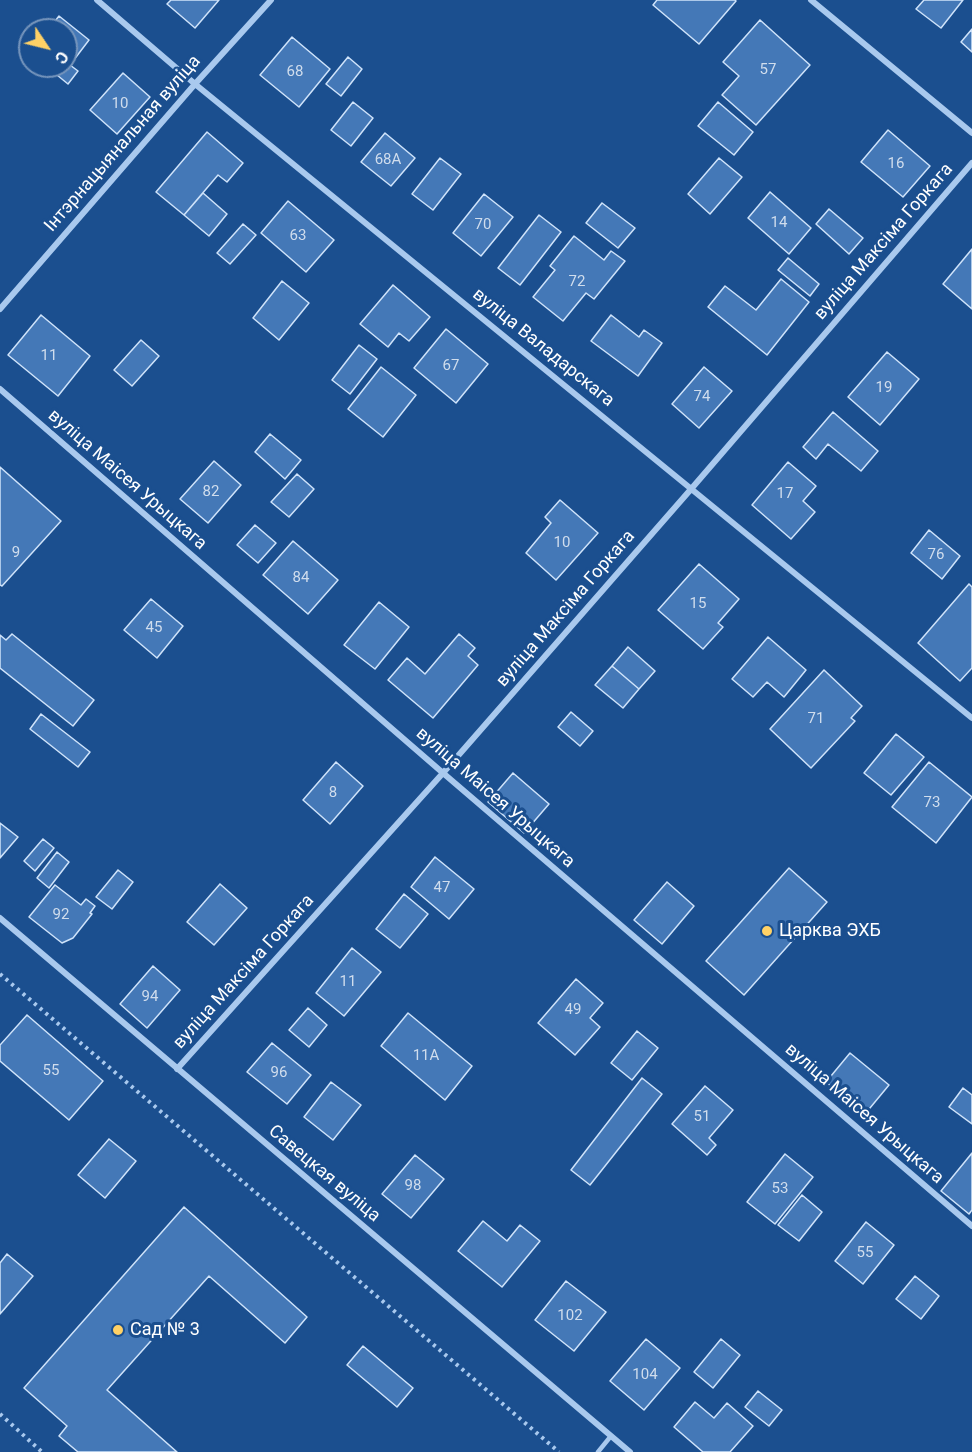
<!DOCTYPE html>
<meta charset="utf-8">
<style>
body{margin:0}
#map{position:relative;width:972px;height:1452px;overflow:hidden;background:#1b4f8f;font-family:Roboto,sans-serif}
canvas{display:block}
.north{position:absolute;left:18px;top:18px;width:60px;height:60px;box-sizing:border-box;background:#1b4f8f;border:2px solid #7695bc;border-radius:50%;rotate:125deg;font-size:16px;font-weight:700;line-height:24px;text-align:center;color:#fff}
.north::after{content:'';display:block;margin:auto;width:21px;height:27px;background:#ffd166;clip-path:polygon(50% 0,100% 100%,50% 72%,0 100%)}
</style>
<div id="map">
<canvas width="972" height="1452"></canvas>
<div class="north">С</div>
</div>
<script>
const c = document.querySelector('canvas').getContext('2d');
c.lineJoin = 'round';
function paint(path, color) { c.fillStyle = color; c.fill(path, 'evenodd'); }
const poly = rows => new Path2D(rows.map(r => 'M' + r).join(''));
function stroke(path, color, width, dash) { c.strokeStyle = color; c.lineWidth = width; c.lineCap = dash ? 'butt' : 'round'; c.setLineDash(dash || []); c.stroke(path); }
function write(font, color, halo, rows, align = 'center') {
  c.font = font + ' Roboto,sans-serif'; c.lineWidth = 6; c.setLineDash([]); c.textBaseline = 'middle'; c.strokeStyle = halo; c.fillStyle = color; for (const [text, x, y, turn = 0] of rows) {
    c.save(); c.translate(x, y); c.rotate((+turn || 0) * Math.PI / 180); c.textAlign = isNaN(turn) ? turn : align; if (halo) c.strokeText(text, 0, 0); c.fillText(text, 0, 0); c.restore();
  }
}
const building = poly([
 [171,0,219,0,195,28,167,4,171,0],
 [657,0,735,0,736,1,699,44,653,5,657,0],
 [924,0,963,0,941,28,916,9,924,0],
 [59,16,89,40,70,65,78,71,68,84,46,66,66,66,66,30,48,30,59,16],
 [760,20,810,65,756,125,722,95,739,76,723,62,760,20],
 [972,29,972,52,961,42,972,29],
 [292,37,330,69,299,107,260,75,292,37],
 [348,57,362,69,341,96,326,84,348,57],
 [123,73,150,97,117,134,90,110,123,73],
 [353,102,373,118,351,146,331,130,353,102],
 [718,102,753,132,734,155,698,126,718,102],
 [888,130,930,166,903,197,861,162,888,130],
 [207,132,243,163,227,182,218,175,184,215,156,192,207,132],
 [385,133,415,158,391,186,361,162,385,133],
 [440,158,461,174,433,210,412,194,440,158],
 [719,158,742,177,710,214,688,194,719,158],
 [770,192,811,228,789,254,748,218,770,192],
 [203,193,227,214,209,236,184,215,203,193],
 [484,194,513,217,481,256,453,233,484,194],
 [288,201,334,240,306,272,261,233,288,201],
 [602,203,635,228,618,248,586,223,602,203],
 [829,209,863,238,849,254,816,224,829,209],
 [539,215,561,232,520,285,498,268,539,215],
 [243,224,256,235,230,264,217,253,243,224],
 [574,236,604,260,611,251,625,261,594,299,586,293,563,321,533,297,555,270,550,266,574,236],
 [972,249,972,309,943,284,972,249],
 [788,258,819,284,810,296,778,270,788,258],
 [781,279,809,302,767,355,708,307,725,286,756,310,781,279],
 [282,281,309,303,279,340,253,318,282,281],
 [393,285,430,317,409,341,399,333,388,347,360,324,393,285],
 [41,315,90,356,58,396,8,355,41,315],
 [611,315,639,337,644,330,662,343,638,376,591,341,611,315],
 [446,329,488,364,456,403,414,368,446,329],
 [141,340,159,356,132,386,114,370,141,340],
 [359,345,377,359,350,394,332,380,359,345],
 [887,352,919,379,880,425,848,397,887,352],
 [381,367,416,395,383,437,348,409,381,367],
 [704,367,732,391,699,428,672,404,704,367],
 [833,412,878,451,861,471,828,444,816,459,803,447,833,412],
 [270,434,301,460,285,479,255,452,270,434],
 [214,461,241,485,208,523,180,499,214,461],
 [788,462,816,486,803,501,815,512,791,539,752,505,788,462],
 [0,467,61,521,2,586,0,585,0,467],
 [297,474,314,489,289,517,271,502,297,474],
 [560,500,598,533,556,580,526,553,551,523,545,517,560,500],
 [255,525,276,543,258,563,237,545,255,525],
 [929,530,960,556,942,579,911,553,929,530],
 [293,541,338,580,308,614,263,575,293,541],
 [699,564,739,599,718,623,723,627,703,649,658,610,699,564],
 [969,584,972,587,972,668,960,681,918,643,969,584],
 [151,599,183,626,157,658,124,630,151,599],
 [379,602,409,627,375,669,344,645,379,602],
 [12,634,94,700,73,726,0,668,0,635,6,640,12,634],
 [459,634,475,648,468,656,478,665,433,718,388,680,407,658,425,674,459,634],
 [768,637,806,670,784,697,767,682,753,697,732,679,768,637],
 [628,647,655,671,639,689,612,666,628,647],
 [612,666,639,689,623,708,595,685,612,666],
 [824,670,862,706,851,718,855,721,811,768,770,729,824,670],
 [571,712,593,731,580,746,558,727,571,712],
 [41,714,90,752,78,767,30,729,41,714],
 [896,734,924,757,891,795,864,773,896,734],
 [336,762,363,786,330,824,303,800,336,762],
 [929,762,972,797,936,843,892,807,929,762],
 [513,773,549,804,524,833,488,802,513,773],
 [0,823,18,837,0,858,0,823],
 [43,839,54,848,35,871,24,861,43,839],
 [57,852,69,862,49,888,37,878,57,852],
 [435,857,474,889,449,919,411,887,435,857],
 [789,868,827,902,744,995,706,961,789,868],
 [118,870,133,882,112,909,96,897,118,870],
 [667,882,694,906,662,944,634,920,667,882],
 [220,884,247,908,214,945,187,922,220,884],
 [55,885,81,905,86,899,95,906,90,913,92,914,73,938,62,943,29,917,55,885],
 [404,894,428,914,400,948,376,929,404,894],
 [352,948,381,972,344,1016,316,993,352,948],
 [153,966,180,990,147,1028,120,1004,153,966],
 [576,979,603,1003,590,1018,600,1027,575,1055,538,1023,576,979],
 [308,1008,327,1025,309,1047,289,1030,308,1008],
 [408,1013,472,1066,445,1100,381,1046,408,1013],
 [27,1015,103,1081,69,1120,0,1061,0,1045,27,1015],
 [637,1031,658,1048,632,1080,611,1063,637,1031],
 [272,1043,311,1075,287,1104,247,1072,272,1043],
 [850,1053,889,1085,865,1114,826,1082,850,1053],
 [642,1078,662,1094,590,1185,571,1170,642,1078],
 [331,1082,361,1105,333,1140,304,1117,331,1082],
 [705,1086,733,1110,709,1138,716,1145,707,1155,672,1124,705,1086],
 [963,1088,972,1095,972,1124,949,1107,963,1088],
 [109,1139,136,1161,105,1198,78,1175,109,1139],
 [972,1153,972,1210,969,1214,941,1191,972,1153],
 [785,1154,813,1177,775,1224,747,1202,785,1154],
 [415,1155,444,1179,411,1218,382,1194,415,1155],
 [802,1195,822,1212,799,1241,778,1225,802,1195],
 [184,1207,307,1317,285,1343,209,1276,107,1390,177,1452,78,1452,59,1436,67,1426,24,1388,184,1207],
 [483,1221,507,1241,520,1225,540,1241,502,1287,458,1251,483,1221],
 [866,1222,894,1245,863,1284,835,1261,866,1222],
 [7,1254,33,1276,0,1314,0,1263,7,1254],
 [915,1276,939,1296,921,1319,896,1299,915,1276],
 [566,1281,606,1312,574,1351,535,1320,566,1281],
 [646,1339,680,1368,644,1410,610,1381,646,1339],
 [721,1339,740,1355,713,1388,694,1372,721,1339],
 [363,1346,413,1388,397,1407,347,1365,363,1346],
 [758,1391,782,1410,769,1426,745,1407,758,1391],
 [695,1402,714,1418,727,1403,753,1426,730,1452,703,1452,674,1427,695,1402]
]);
const path = poly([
 [0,974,559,1452],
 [0,1414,42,1452]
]);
const lane = poly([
 [598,1452,611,1436]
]);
const street = poly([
 [97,0,195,84,972,718],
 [811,0,972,133],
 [0,309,195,84,271,0],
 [0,389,443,773,972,1226],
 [0,918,630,1452],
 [177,1069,443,773,692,488,972,163]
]);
const markers = [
 [767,931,6,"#ffd166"],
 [118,1330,6,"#ffd166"]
];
const numberNames = [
 ["57",768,70],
 ["68",295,72],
 ["10",120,104],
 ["68А",388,160],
 ["16",896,164],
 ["14",779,223],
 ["70",483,225],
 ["63",298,236],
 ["72",577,282],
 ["11",49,356],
 ["67",451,366],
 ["19",884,388],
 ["74",702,397],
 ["82",211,492],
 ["17",785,494],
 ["10",562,543],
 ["9",16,553],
 ["76",936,555],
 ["84",301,578],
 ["15",698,604],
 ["45",154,628],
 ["71",816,719],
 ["8",333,793],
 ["73",932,803],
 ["47",442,888],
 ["92",61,915],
 ["11",348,982],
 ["94",150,997],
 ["49",573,1010],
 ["11А",426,1056],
 ["55",51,1071],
 ["96",279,1073],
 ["51",702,1117],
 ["98",413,1186],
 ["53",780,1189],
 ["55",865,1253],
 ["102",570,1316],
 ["104",645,1375]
];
const streetNames = [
 ["Інтэрнацыянальная вуліца",123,144,-49],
 ["вуліца Максіма Горкага",884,242,-49],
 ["вуліца Валадарскага",543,348,39],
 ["вуліца Маісея Урыцкага",127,480,41],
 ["вуліца Максіма Горкага",566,609,-49],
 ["вуліца Маісея Урыцкага",495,798,41],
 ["вуліца Максіма Горкага",244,972,-48],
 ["вуліца Маісея Урыцкага",864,1114,41],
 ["Савецкая вуліца",324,1174,40]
];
const poiNames = [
 ["Царква ЭХБ",779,931],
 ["Сад № 3",130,1330]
];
paint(building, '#4478b7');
stroke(building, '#cfe3fa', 1.5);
stroke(path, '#a9c9ee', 4, [3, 4.5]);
stroke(lane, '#a9c9ee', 4.5);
stroke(street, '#a9c9ee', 6);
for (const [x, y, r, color] of markers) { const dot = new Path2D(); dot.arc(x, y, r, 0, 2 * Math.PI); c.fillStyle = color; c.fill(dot); stroke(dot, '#1b4f8f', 2); }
write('15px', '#d0dded', null, numberNames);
write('18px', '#fff', '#1b4f8f', streetNames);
write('18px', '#fff', '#1b4f8f', poiNames, 'left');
</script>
